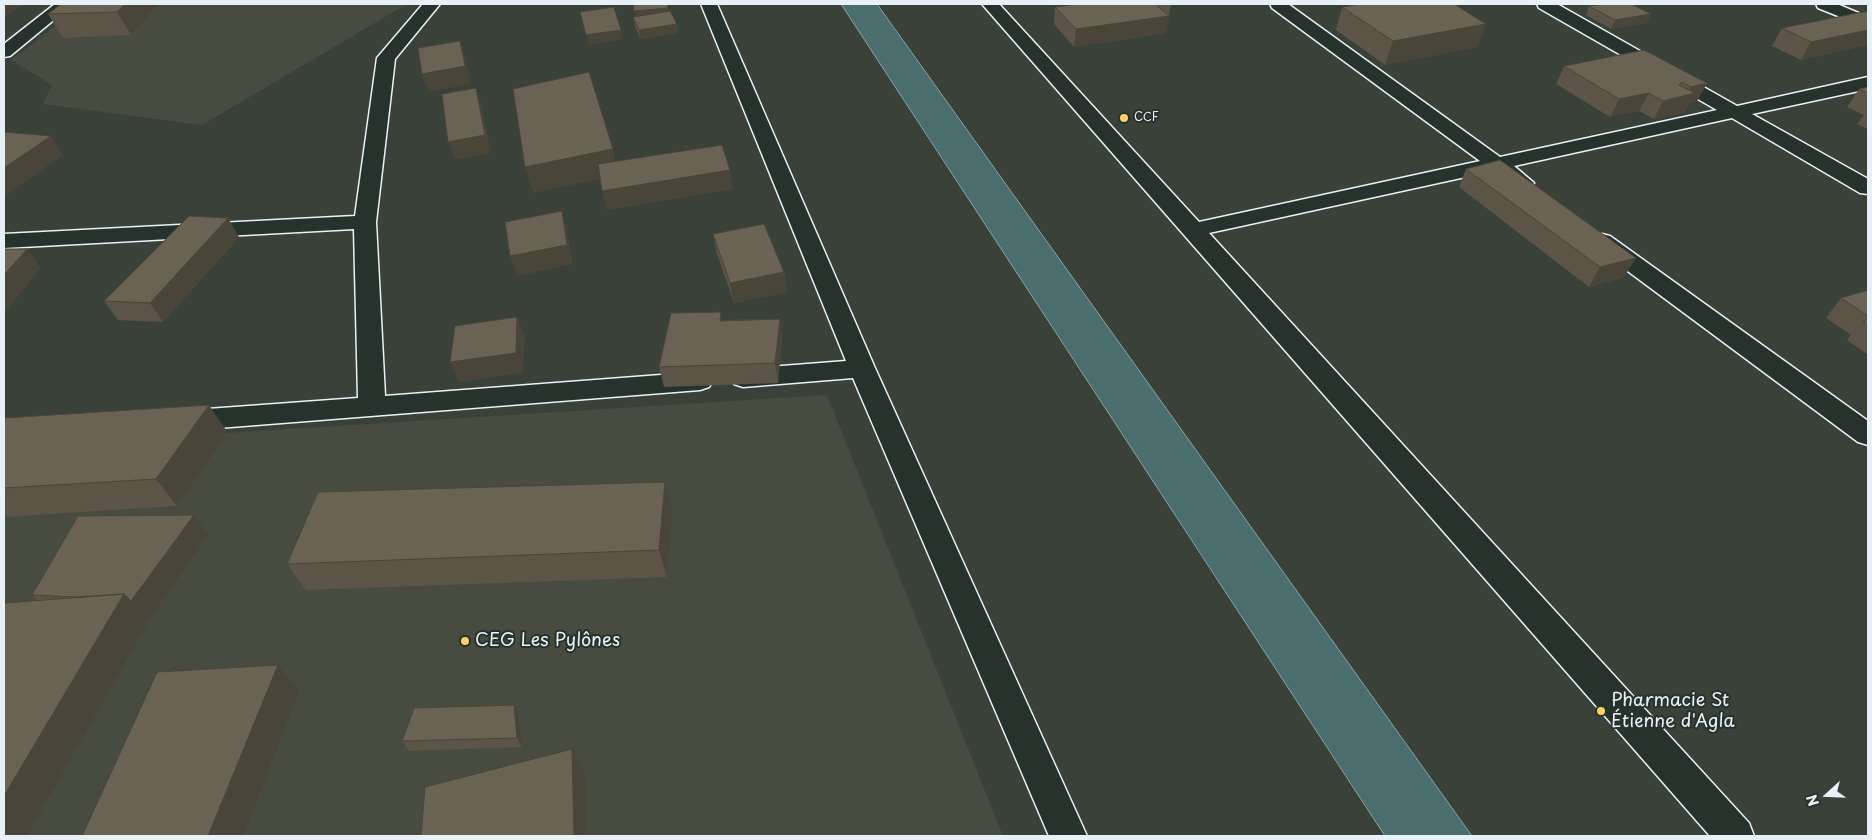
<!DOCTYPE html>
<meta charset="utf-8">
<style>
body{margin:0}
#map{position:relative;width:1872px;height:840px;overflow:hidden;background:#3a4138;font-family:"Playpen Sans",sans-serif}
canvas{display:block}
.frame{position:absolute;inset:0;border:5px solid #e8f1f8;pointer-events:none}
.north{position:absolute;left:1802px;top:770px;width:50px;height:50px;-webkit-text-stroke:4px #26332d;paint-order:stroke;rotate:250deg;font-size:14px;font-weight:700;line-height:20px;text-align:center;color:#e8f1f8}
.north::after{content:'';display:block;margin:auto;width:18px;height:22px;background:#e8f1f8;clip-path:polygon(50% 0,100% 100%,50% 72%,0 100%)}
</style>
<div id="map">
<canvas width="1872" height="840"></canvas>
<div class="frame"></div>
<div class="north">N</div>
</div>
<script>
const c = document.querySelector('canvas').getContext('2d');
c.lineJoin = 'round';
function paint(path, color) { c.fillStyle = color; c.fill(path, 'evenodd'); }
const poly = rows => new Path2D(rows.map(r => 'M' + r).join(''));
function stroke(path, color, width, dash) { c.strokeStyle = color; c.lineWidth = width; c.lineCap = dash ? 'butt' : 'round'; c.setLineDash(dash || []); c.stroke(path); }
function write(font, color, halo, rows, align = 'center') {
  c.font = font + ' "Playpen Sans",sans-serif'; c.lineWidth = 4; c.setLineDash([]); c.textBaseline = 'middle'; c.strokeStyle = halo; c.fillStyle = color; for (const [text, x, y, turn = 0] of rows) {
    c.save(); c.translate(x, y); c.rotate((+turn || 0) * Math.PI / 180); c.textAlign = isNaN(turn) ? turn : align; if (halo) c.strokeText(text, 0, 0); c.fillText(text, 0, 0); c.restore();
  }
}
const built = poly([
 [84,4,407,4,202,125,43,104,52,85,11,60],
 [827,395,1003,836,4,836,4,447]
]);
const water = poly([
 [841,4,877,4,1472,836,1385,836,841,4]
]);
const minor = poly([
 [55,4,73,4,10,56,4,57,4,44,55,4],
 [423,4,440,4,395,59,376,222,385,396,700,372,709,375,713,381,709,387,700,390,180,431,170,428,166,421,170,414,180,411,358,398,354,229,4,248,4,234,355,216,377,58,423,4],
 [701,4,717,4,875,368,1087,836,1049,836,853,378,743,387,734,384,730,378,734,372,743,369,846,361,701,4],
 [982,4,999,4,1199,222,1480,161,1272,8,1270,4,1288,4,1500,157,1717,110,1539,8,1537,4,1557,4,1737,106,1868,77,1868,89,1752,114,1868,179,1868,194,1860,193,1732,118,1514,166,1534,183,1531,188,1523,189,1515,188,1493,171,1209,233,1749,823,1754,836,1710,836,982,4],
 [1816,4,1837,4,1868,17,1868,28,1818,8,1816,4],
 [1602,234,1610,236,1868,421,1868,445,1858,442,1594,246,1591,241,1594,236,1602,234]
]);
const wall = poly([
 [159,4,131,35,63,38,48,14],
 [1077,4,1171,4,1166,33,1074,47,1054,24,1055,7],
 [1589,6,1647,23,1611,29,1586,15],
 [1342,7,1486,24,1477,47,1385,65,1336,30],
 [668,11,677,24,678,33,640,39,635,26,633,17],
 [1868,11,1868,45,1801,60,1772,46,1782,28],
 [1564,66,1707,83,1697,101,1690,103,1685,112,1654,119,1639,111,1610,117,1556,84],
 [1868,87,1868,129,1857,124,1864,115,1847,107,1859,89],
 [1466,169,1624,277,1589,287,1459,187],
 [713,234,784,272,787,292,734,303,717,254],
 [239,237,163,322,118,320,104,301],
 [1868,290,1868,355,1847,340,1851,335,1826,318,1841,298],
 [780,319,782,339,778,383,664,387,659,367,723,320],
 [4,418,228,433,177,506,4,517],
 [665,482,673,509,667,577,306,590,287,564],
 [194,515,209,535,149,620,38,601,32,595],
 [519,714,522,747,409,751,402,741]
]);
const shadedWall = poly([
 [4,4,24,4,4,17],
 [125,4,159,4,131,35,117,12],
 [668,8,669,17,636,20,634,11],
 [1651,14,1647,23,1611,29,1615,20],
 [1169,16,1166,33,1074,47,1076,29],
 [677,24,678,33,640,39,639,30],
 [1486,24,1477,47,1385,65,1393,41],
 [621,30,623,39,588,45,586,35],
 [1868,30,1868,45,1801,60,1811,42],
 [460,41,466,59,471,84,429,92,422,74],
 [1682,82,1673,98,1687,95,1691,87,1707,83,1697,101,1690,103,1685,112,1654,119,1663,101],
 [476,88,482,106,491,153,455,160,448,142],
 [1649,93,1639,111,1610,117,1619,99],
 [51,136,63,155,4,197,4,168],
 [613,149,619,175,533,193,525,167],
 [730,170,733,189,607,210,602,191],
 [562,211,567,230,573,264,517,276,510,256],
 [228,218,239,237,163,322,150,303],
 [27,249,41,268,4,313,4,275],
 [1636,258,1624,277,1589,287,1600,267],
 [784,272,787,292,734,303,730,283],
 [721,312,725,332,720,321],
 [517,317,525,336,523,373,459,382,450,362],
 [780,319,782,339,778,383,775,363],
 [209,405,228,433,177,506,156,479],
 [665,482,673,509,667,577,659,550],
 [194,515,209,535,149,620,27,836,4,836,4,796,124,594],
 [278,665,299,691,243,836,208,836],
 [514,705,519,714,522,747,517,738],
 [572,749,585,774,586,836,574,836]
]);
const building = poly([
 [61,4,125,4,117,12,48,14,61,4],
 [640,4,667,4,668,8,634,11,633,5,640,4],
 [1077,4,1155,4,1169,16,1076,29,1055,7,1077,4],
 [1359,4,1454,4,1486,24,1393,41,1342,7,1359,4],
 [1604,4,1631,4,1651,14,1615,20,1589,6,1604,4],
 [614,7,621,30,586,35,580,12,614,7],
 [670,11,677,24,639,30,633,17,670,11],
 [1868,11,1868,30,1811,42,1782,28,1868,11],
 [460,41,465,66,422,74,418,48,460,41],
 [1644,50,1707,83,1691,87,1682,82,1679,85,1695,93,1663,101,1649,93,1619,99,1564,66,1644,50],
 [589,72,613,149,525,167,513,89,589,72],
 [1868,87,1868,93,1859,89,1868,87],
 [476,88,485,135,448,142,442,94,476,88],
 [4,132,51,136,4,168,4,132],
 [722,145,730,170,602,191,598,164,722,145],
 [1500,160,1636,258,1600,267,1466,169,1500,160],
 [562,211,567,245,510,256,505,222,562,211],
 [189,216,228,218,150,303,104,301,189,216],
 [764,224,784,272,730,283,713,234,764,224],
 [4,249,27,249,4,275,4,249],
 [1868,290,1868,316,1841,298,1868,290],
 [721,312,720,321,780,319,775,363,659,367,671,313,721,312],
 [517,317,516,353,450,362,455,326,517,317],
 [1868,319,1868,324,1863,321,1868,319],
 [209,405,156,479,4,488,4,418,209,405],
 [665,482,659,550,287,564,318,492,665,482],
 [194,515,131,601,124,594,76,597,32,595,78,516,194,515],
 [124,594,4,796,4,603,124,594],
 [278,665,208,836,82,836,157,672,278,665],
 [514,705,517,738,402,741,414,708,514,705],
 [572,749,574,836,421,836,425,787,572,749]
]);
const markers = [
 [1124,118,5,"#ffd166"],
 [465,641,5,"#ffd166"],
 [1601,711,5,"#ffd166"]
];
const farPoinames = [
 ["CCF",1134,118]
];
const nearPoinames = [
 ["CEG Les Pylônes",475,641],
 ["Pharmacie St",1611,701],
 ["Étienne d'Agla",1611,722]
];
paint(built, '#484b40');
paint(water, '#496e6d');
stroke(water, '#89a2a5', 1);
stroke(minor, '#e8f1f8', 3);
paint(minor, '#26332d');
paint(wall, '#5b5447');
paint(shadedWall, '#4a4539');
paint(building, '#6a6252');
stroke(building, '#4a4539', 1);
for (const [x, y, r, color] of markers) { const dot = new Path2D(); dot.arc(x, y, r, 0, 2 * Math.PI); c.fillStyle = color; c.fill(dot); stroke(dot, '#26332d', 2); }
write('12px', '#e8f1f8', '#26332d', farPoinames, 'left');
write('18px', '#e8f1f8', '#26332d', nearPoinames, 'left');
</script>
